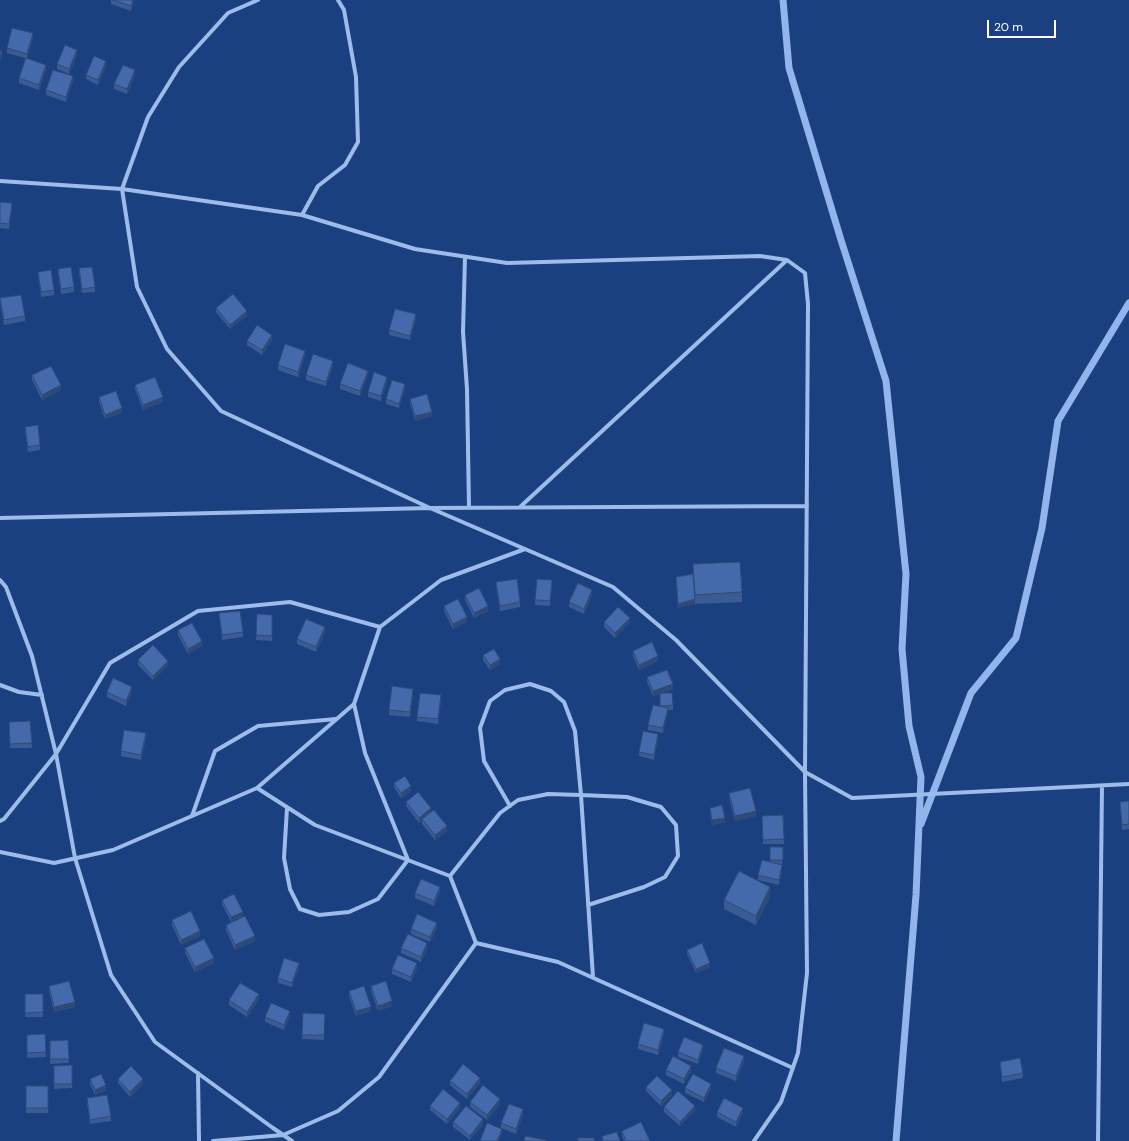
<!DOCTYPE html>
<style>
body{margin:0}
#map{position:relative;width:1129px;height:1141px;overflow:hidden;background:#1b4080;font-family:"DM Sans",sans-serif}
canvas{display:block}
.scale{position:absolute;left:987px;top:20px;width:69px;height:18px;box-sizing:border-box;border:2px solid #fff;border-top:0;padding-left:5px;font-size:12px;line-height:14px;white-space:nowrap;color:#fff;-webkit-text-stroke:3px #1b4080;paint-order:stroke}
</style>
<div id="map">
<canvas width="1129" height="1141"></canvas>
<div class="scale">20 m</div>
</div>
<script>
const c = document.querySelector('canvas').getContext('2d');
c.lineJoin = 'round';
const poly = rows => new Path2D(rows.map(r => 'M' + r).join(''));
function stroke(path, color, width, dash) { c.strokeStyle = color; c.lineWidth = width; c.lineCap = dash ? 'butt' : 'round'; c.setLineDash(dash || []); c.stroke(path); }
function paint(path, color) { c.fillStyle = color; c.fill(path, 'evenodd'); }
const stream = poly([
 [783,0,789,68,841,240,886,381,906,574,902,649,909,726,921,777,916,895,896,1141],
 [921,824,971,693,1016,638,1042,528,1058,421,1129,303]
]);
const minor = poly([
 [258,0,228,13,179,67,148,117,122,189,137,287,167,349,221,411,430,508,613,587,676,640,805,772,852,798,1129,784],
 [0,181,122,189,302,215,415,249,507,263,760,256,787,260,805,273,808,304,805,772,807,973,798,1053,781,1102,754,1141],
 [302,215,318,186,345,165,358,142,356,77,344,10,338,0],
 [465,257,463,332,467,389,469,507],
 [520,507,787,260],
 [0,518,430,508,807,506],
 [0,580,6,587,32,656,56,754,75,858,111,975,155,1042,273,1128,292,1141],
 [0,685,19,692,42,695],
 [257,788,315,825,450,876],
 [510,806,484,761,480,728,490,701,505,690,530,684,551,691,564,702,575,731,581,795,627,797,661,807,676,825,678,856,665,877,644,887,588,905],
 [287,808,284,858,290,889,300,909,319,915,349,912,378,899,408,860,365,753,354,704],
 [192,816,215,751,258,726,336,719],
 [0,821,4,819,56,754,110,663,198,611,290,602,380,627],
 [0,852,54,863,113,850,257,788,354,704,380,627,441,580,525,549],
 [476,943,450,876,500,813,518,800,548,794,581,795,593,977],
 [476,943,558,962,793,1068],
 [198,1073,199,1141],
 [213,1141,283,1135,338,1111,379,1077,476,943],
 [1098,1141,1102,786]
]);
const wall = poly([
 [111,0,134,0,131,11,111,4],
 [33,38,27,58,46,70,39,90,19,83,19,78,25,58,7,53,7,48],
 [77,55,69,74,57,69,57,64],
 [106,66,98,85,86,79,86,75],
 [135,75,127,94,114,89,114,84],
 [73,81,66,102,46,95,46,90],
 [0,202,12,208,9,229,0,228],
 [79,268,95,287,95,292,82,293,79,273],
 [58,269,74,287,74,292,61,294,58,274],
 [38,272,54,290,54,295,41,297,38,276],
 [0,298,25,316,25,321,4,325,0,303],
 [216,308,247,316,230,329,216,312],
 [416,319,410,340,389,335,389,330],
 [272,340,262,355,247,345,247,341],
 [305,356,298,377,278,370,278,365],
 [333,366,326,386,306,380,306,375],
 [32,375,61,390,42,400,32,380],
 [368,375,360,396,340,389,340,384],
 [387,381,381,401,368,397,368,392],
 [135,385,163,402,143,410,135,389],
 [405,389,399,408,386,404,386,399],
 [99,397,122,413,105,419,99,402],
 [410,399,432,416,415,421,410,403],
 [25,427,40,445,40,450,28,452,25,432],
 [693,564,742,592,742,602,695,604,678,608,676,577,693,574],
 [496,582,520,602,520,607,500,611,496,587],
 [552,585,550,606,535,605,535,600],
 [465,595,488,611,474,618,465,600],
 [592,595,584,614,569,607,569,602],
 [444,606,467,622,453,629,444,611],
 [219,613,243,632,243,637,222,640],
 [257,614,272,615,272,641,256,640],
 [604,622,630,622,615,638,604,627],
 [178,630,202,646,188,654,178,635],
 [325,632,316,652,297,644,297,639],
 [633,651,658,661,639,670,633,656],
 [483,655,500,664,490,670,483,660],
 [138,660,168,666,153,680,138,665],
 [647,677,673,689,661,693,673,705,673,710,668,710,663,733,648,730,648,725,660,706,660,694,653,696,647,682],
 [132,691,126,706,107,697,107,692],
 [413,693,410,717,389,715,389,710],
 [441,700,438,724,417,721,417,717],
 [30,721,32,748,10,748,9,727],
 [146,738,141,760,121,756,121,751],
 [658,739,654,760,639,756,639,752],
 [394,783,411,791,401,798,394,787],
 [729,793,756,816,735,821,729,797],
 [1129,801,1129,829,1122,830,1120,802],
 [406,802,431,812,447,831,435,840,422,824,422,821,419,823,406,806],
 [710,808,725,822,712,825,710,813],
 [783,815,784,844,763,844,762,816],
 [770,847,783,847,782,869,779,885,758,880,758,875,770,862],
 [440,892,434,906,415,898,415,893],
 [770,897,756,925,724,909,724,900],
 [222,900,243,917,231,922,222,904],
 [172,920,200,936,181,945,172,925],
 [226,925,255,941,235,950,226,930],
 [437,928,430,942,411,934,411,929],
 [185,948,214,963,195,972,185,953],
 [401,948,427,948,421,962,401,953],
 [687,950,710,967,696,973,687,954],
 [299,968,292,987,278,983,278,978],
 [417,968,411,982,392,974,392,969],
 [49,986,75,1007,54,1012,49,991],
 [371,986,392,1006,378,1011,371,991],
 [349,991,371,1011,356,1016,349,996],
 [25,994,43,994,43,1017,25,1017],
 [259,999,247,1017,229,1005,229,1000],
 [303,1013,325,1014,324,1040,302,1039],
 [290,1016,284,1030,265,1022,265,1017],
 [45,1034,46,1057,27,1058,27,1035],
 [664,1034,658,1055,638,1049,638,1044],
 [68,1040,69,1063,50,1064,50,1041],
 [703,1050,698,1064,678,1057,678,1052],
 [744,1061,736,1081,716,1073,716,1068],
 [1000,1062,1023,1073,1023,1078,1002,1082,1000,1066],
 [72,1065,72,1088,54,1089,54,1066],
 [666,1070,691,1071,684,1084,666,1075],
 [90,1079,106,1090,95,1095,90,1084],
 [118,1079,143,1084,130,1097,118,1083],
 [450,1081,480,1083,467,1099,450,1085],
 [26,1086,48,1086,48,1113,26,1113],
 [646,1087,672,1095,661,1106,646,1091],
 [685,1088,711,1089,704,1102,685,1093],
 [87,1098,111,1116,111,1121,90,1124,87,1103],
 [470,1102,500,1104,487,1120,470,1107],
 [430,1106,460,1108,447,1124,430,1110],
 [664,1107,695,1110,680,1126,664,1112],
 [717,1112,743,1113,736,1127,717,1117],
 [523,1114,516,1134,501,1128,501,1123],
 [453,1122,483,1124,470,1140,453,1127],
 [622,1131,650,1141,624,1141,622,1136]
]);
const shadedWall = poly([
 [133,0,134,0,131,11,131,6],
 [33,33,33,38,27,59,27,54],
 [77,50,77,55,69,74,69,69],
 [2,51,2,56,0,62,0,57],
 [106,61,106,66,98,85,98,80],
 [46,65,46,70,39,90,39,85],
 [135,70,135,75,127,94,127,89],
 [73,76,73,81,66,102,66,97],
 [247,311,247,316,230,329,230,325],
 [416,314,416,319,410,340,410,336],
 [272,335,272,340,262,355,262,350],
 [305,351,305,356,298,377,298,372],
 [333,361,333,366,326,386,326,382],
 [368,371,368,375,360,396,360,391],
 [387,377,387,381,381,401,381,396],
 [405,384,405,389,399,408,399,404],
 [61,385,61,390,42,400,42,395],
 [163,397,163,402,143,410,143,405],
 [122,408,122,413,105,419,105,415],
 [432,412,432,416,415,421,415,416],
 [592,590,592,595,584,614,584,609],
 [695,599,695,604,678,608,678,604],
 [488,606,488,611,474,618,474,613],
 [467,617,467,622,453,629,453,624],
 [630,618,630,622,615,638,615,633],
 [325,627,325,632,316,652,316,647],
 [202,641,202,646,188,654,188,649],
 [658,656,658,661,639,670,639,665],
 [500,659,500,664,490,670,490,665],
 [168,661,168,666,153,680,153,676],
 [673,684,673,689,653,696,653,691],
 [132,687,132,691,126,706,126,701],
 [413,689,413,693,410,717,410,712],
 [441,695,441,700,438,724,438,719],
 [668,708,668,713,663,733,663,728],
 [146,733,146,738,141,760,141,755],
 [658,734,658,739,654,760,654,755],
 [411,786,411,791,401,798,401,793],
 [431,808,431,813,422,819,422,821,419,823,419,818],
 [756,811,756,816,735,821,735,816],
 [725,818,725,822,712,825,712,820],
 [447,826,447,831,435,840,435,835],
 [782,865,782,869,779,885,779,880],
 [440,887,440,892,434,906,434,901],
 [770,887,770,897,756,925,756,916],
 [243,912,243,917,231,922,231,917],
 [437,923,437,928,430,942,430,937],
 [200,931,200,936,181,945,181,940],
 [255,936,255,941,235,950,235,945],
 [427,943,427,948,421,962,421,957],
 [214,958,214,963,195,972,195,967],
 [299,963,299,968,292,987,292,983],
 [417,963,417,968,411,982,411,977],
 [710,963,710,967,696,973,696,969],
 [259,994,259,999,247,1017,247,1012],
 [392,1001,392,1006,378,1011,378,1006],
 [75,1002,75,1007,54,1012,54,1007],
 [371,1007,371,1011,356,1016,356,1011],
 [290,1011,290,1016,284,1030,284,1025],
 [664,1029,664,1034,658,1055,658,1050],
 [703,1045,703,1050,698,1064,698,1060],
 [744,1056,744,1061,736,1081,736,1076],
 [691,1066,691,1071,684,1084,684,1079],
 [480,1078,480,1083,467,1099,467,1094],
 [143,1079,143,1084,130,1097,130,1092],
 [711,1084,711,1089,704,1102,704,1098],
 [106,1085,106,1090,95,1095,95,1090],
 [672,1090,672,1095,661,1106,661,1101],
 [500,1099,500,1104,487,1120,487,1115],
 [460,1103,460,1108,447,1124,447,1119],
 [695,1106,695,1110,680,1126,680,1122],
 [743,1108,743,1113,736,1127,736,1122],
 [523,1109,523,1114,516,1134,516,1129],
 [483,1119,483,1124,470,1140,470,1136],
 [502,1129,502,1134,499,1141,497,1141]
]);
const building = poly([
 [113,0,133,0,131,6,113,0],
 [12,28,33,33,27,54,7,48,12,28],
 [65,45,77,50,69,69,57,64,65,45],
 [0,51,2,51,0,57,0,51],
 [94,56,106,61,98,80,86,75,94,56],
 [26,58,46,65,39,85,19,78,26,58],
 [123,65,135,70,127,89,114,84,123,65],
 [53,70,73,76,66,97,46,90,53,70],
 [0,202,12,203,9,224,0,223,0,202],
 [71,267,74,287,61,289,58,269,71,267],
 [92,267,95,287,82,289,79,268,92,267],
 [51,270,54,290,41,292,38,272,51,270],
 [233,294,247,311,230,325,216,308,233,294],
 [21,295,25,316,4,320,0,298,21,295],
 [395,309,416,314,410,336,389,330,395,309],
 [257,325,272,335,262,350,247,341,257,325],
 [285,344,305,351,298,372,278,365,285,344],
 [313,354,333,361,326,382,306,375,313,354],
 [348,363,368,371,360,391,340,384,348,363],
 [51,366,61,385,42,395,32,375,51,366],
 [374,372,387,377,381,396,368,392,374,372],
 [155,377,163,397,143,405,135,385,155,377],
 [392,380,405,384,399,404,386,399,392,380],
 [116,391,122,408,105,415,99,397,116,391],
 [427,394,432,412,415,416,410,399,427,394],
 [38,425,40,445,28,447,25,427,38,425],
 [740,562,742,592,695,595,693,564,740,562],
 [693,574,695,599,678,604,676,577,693,574],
 [517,579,520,602,500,606,496,582,517,579],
 [537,579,552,580,550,601,535,600,537,579],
 [578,583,592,590,584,609,569,602,578,583],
 [479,588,488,606,474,613,465,595,479,588],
 [458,599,467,617,453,624,444,606,458,599],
 [618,607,630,618,615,633,604,622,618,607],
 [240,611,243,632,222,635,219,613,240,611],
 [257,614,272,615,272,636,256,635,257,614],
 [306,619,325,627,316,647,297,639,306,619],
 [192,623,202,641,188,649,178,630,192,623],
 [652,642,658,656,639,665,633,651,652,642],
 [153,645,168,661,153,676,138,660,153,645],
 [494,649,500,659,490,665,483,655,494,649],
 [667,670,673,684,653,691,647,677,667,670],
 [113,678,132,687,126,701,107,692,113,678],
 [392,686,413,689,410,712,389,710,392,686],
 [420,693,441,695,438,719,417,717,420,693],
 [660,693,672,693,673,705,660,706,660,693],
 [653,705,668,708,663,728,648,725,653,705],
 [30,721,32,743,10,744,9,722,30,721],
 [124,730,146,733,141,755,121,751,124,730],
 [643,731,658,734,654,755,639,752,643,731],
 [405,776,411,786,401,793,394,783,405,776],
 [750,788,756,811,735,816,729,793,750,788],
 [418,792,431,808,419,818,406,802,418,792],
 [1129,801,1129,824,1122,825,1120,802,1129,801],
 [722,805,725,818,712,820,710,808,722,805],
 [434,810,447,826,435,835,422,819,434,810],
 [783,815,784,839,763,840,762,816,783,815],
 [770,847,783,847,783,860,770,860,770,847],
 [762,860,782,865,779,880,758,875,762,860],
 [739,871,770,887,756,916,724,900,739,871],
 [421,879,440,887,434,901,415,893,421,879],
 [234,894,243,912,231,917,222,900,234,894],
 [191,911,200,931,181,940,172,920,191,911],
 [417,914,437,923,430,937,411,929,417,914],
 [245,916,255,936,235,945,226,925,245,916],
 [408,934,427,943,421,957,401,948,408,934],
 [204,939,214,958,195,967,185,948,204,939],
 [702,943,710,963,696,969,687,950,702,943],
 [398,955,417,963,411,977,392,969,398,955],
 [284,958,299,963,292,983,278,978,284,958],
 [69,981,75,1002,54,1007,49,986,69,981],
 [386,981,392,1001,378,1006,371,986,386,981],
 [240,983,259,994,247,1012,229,1000,240,983],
 [364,986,371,1007,356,1011,349,991,364,986],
 [25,994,43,994,43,1012,25,1013,25,994],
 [271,1003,290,1011,284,1025,265,1017,271,1003],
 [303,1013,325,1014,324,1035,302,1035,303,1013],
 [644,1023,664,1029,658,1050,638,1044,644,1023],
 [45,1034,46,1052,27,1053,27,1035,45,1034],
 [684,1037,703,1045,698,1060,678,1052,684,1037],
 [68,1040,69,1059,50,1059,50,1041,68,1040],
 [724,1048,744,1056,736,1076,716,1068,724,1048],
 [673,1056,691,1066,684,1079,666,1070,673,1056],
 [1020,1058,1023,1073,1002,1077,1000,1062,1020,1058],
 [463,1064,480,1078,467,1094,450,1081,463,1064],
 [72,1065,72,1084,54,1084,54,1066,72,1065],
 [131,1066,143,1079,130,1092,118,1079,131,1066],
 [101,1074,106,1085,95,1090,90,1079,101,1074],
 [693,1074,711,1084,704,1098,685,1088,693,1074],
 [657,1076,672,1090,661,1101,646,1087,657,1076],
 [483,1085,500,1099,487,1115,470,1102,483,1085],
 [26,1086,48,1086,48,1108,26,1108,26,1086],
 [443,1089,460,1103,447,1119,430,1106,443,1089],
 [678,1091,695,1106,680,1122,664,1107,678,1091],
 [107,1095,111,1116,90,1120,87,1098,107,1095],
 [724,1098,743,1108,736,1122,717,1112,724,1098],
 [509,1104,523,1109,516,1129,501,1123,509,1104],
 [466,1106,483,1119,470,1136,453,1122,466,1106],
 [641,1122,650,1141,626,1141,622,1131,641,1122],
 [487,1123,502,1129,497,1141,480,1141,487,1123],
 [617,1132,620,1141,603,1141,602,1136,617,1132],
 [525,1136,546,1140,546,1141,524,1141,525,1136],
 [578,1138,594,1138,594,1141,578,1141,578,1138]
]);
stroke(stream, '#91b5ec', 7);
stroke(minor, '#9ebcea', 4);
paint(wall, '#3a5b93');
paint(shadedWall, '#304a78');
paint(building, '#446aab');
stroke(building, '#304a78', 1);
</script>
